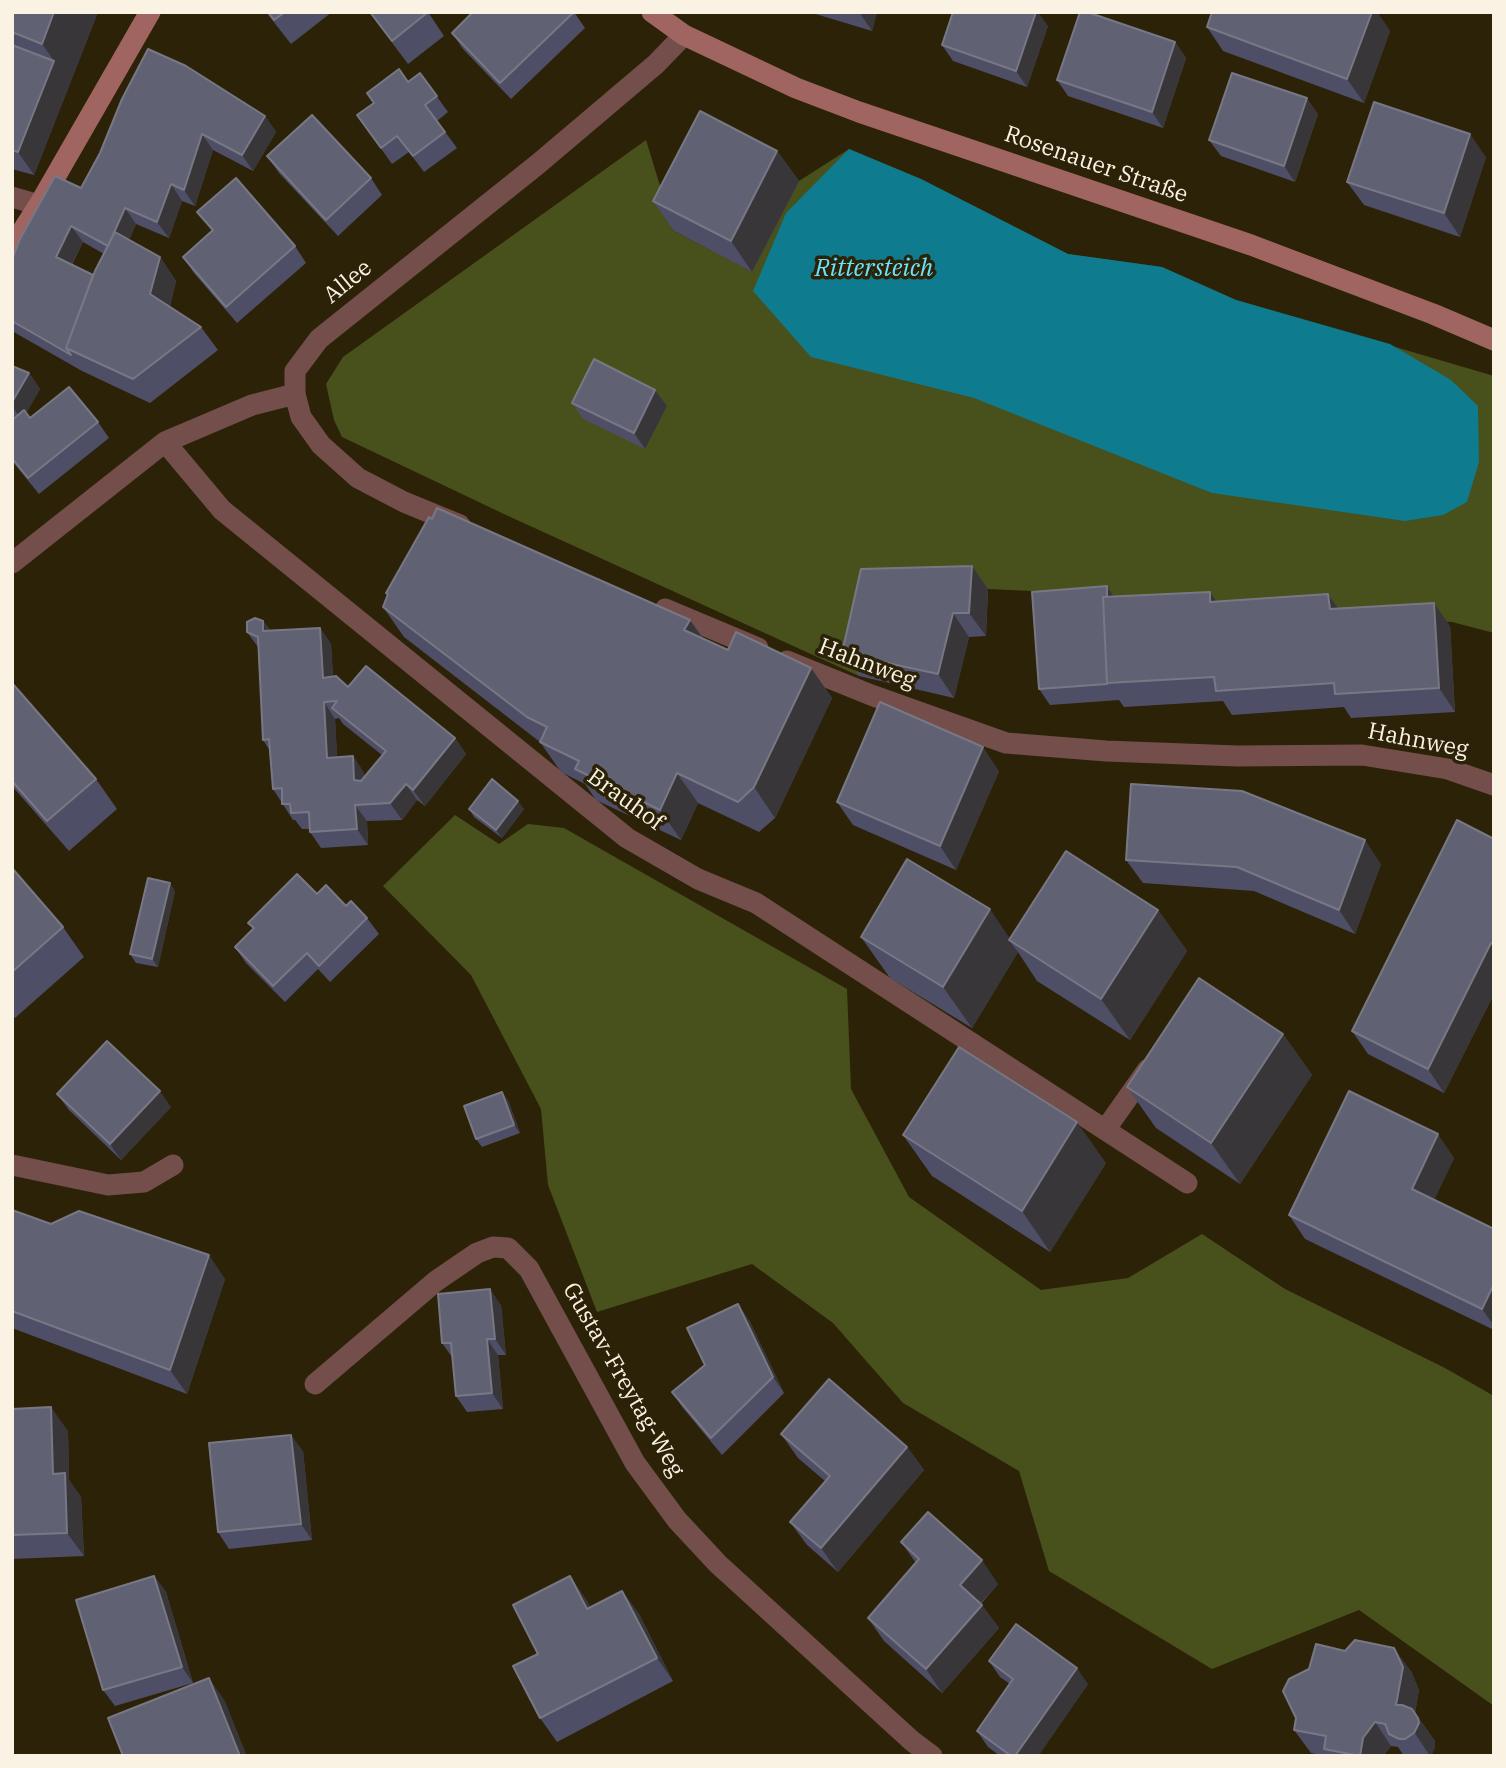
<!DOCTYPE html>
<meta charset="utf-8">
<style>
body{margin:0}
#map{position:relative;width:1506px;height:1768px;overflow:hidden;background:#2c2208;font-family:"IBM Plex Serif",serif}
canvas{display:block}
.frame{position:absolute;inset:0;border:14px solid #faf3e4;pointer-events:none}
</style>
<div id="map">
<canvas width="1506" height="1768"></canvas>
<div class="frame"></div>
</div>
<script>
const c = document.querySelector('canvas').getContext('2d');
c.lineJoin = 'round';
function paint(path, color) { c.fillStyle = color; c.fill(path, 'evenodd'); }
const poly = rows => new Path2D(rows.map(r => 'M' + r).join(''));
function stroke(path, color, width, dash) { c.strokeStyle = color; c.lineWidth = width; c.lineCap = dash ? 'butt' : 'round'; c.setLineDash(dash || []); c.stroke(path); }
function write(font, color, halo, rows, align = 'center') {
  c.font = font + ' "IBM Plex Serif",serif'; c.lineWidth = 7; c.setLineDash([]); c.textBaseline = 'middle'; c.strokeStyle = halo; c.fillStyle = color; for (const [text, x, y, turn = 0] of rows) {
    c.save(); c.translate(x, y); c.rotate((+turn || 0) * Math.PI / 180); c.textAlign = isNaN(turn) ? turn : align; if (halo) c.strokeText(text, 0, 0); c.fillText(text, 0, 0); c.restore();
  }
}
const green = poly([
 [646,140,674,231,751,271,799,181,849,149,921,179,1068,254,1162,267,1236,300,1494,376,1494,633,1452,622,1075,593,988,589,859,676,506,515,342,437,334,420,326,384,343,357],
 [455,815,499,844,528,824,564,828,847,989,851,1089,909,1197,1041,1290,1128,1278,1202,1234,1285,1289,1445,1368,1494,1396,1494,1706,1359,1610,1212,1669,1049,1571,1019,1471,903,1403,833,1323,752,1264,597,1312,548,1185,541,1109,471,975,383,886]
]);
const water = poly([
 [849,149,921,179,1068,254,1162,267,1236,300,1390,344,1451,380,1478,406,1479,462,1467,502,1443,515,1405,521,1212,493,974,398,811,357,753,291,786,213]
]);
const street = poly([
 [12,197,39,205],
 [295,394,301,417,321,445,358,478,404,502,460,525],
 [165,442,222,510,627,838,698,879,756,903,1187,1183],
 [12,563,165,442,252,405,295,394,295,371,319,339,538,164,656,64,684,35],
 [665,609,758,648],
 [787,661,871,695,1006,743,1106,751,1237,756,1362,755,1448,769,1494,785],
 [1105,1130,1148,1069],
 [12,1165,108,1185,144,1182,173,1165],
 [315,1384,436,1281,477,1253,493,1247,508,1248,529,1269,635,1463,677,1520,718,1564,912,1741,932,1756]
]);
const secondary = poly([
 [652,12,684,35,796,88,859,112,1251,245,1433,314,1494,340],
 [12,247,39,205,150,12]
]);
const wall = poly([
 [12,12,98,12,34,175,12,169],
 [266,12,332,12,291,44],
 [369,12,428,12,444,36,408,64],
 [574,12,585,28,511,99,463,49,452,33],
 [809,12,877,12,872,31],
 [1212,12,1377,12,1390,31,1364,103,1223,51,1207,27],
 [1048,26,1027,87,953,61,942,45],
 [1175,42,1186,58,1163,128,1068,96,1057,80],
 [420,73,448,112,437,121,457,148,424,172,409,152,392,164,357,115],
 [1318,114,1295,182,1221,156,1209,140],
 [265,116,276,132,253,171,213,150,195,206,182,201,169,238,136,224,129,240,160,257,176,281,170,306,201,327,218,350,150,403,82,371,12,331,12,260,81,188,100,153],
 [83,242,104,254,93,275,72,265],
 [777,151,799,181,752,272,674,231,653,201],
 [267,156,371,178,382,195,338,236,279,173],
 [1486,157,1460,237,1364,205,1347,182],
 [197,212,295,246,306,263,237,323,194,273,183,257,212,231],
 [12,366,29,373,40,389,26,413,30,418,98,422,109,438,39,494,12,461,12,420,16,417,12,415],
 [655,390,667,406,645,449,583,419,572,403],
 [972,566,988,589,986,636,969,637,954,698,859,676,842,653],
 [1107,586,1114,597,1217,602,1328,594,1338,608,1450,626,1455,712,1351,718,1344,707,1232,715,1223,701,1124,707,1119,700,1050,705,1039,689],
 [386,593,690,620,703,638,728,650,811,668,832,698,775,818,759,832,698,803,681,840,596,800,585,784,561,772,540,742,404,637,383,607,388,595],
 [263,621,270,630,320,628,331,644,333,677,348,687,455,738,466,754,425,806,417,800,402,820,367,821,368,845,321,848,310,832,310,829,302,829,295,820,293,820,273,789,270,751,263,740,258,647,247,632],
 [339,718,343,724,382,755,364,778,364,773,353,756,337,757,335,719],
 [12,683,96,779,117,809,69,851,12,786],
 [999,771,956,870,853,825,837,802],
 [469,809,524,809,502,838,474,817],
 [1494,839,1494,994,1444,1093,1368,1054,1352,1031],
 [1126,860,1381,864,1355,934,1254,891,1143,883],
 [12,868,63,927,84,957,15,1018,12,1015],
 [175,891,158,967,136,963,130,954],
 [317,894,346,906,367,918,379,934,330,982,318,969,285,1002,246,963,235,947,253,929,248,923],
 [1158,910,1187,951,1130,1040,1037,981,1018,952,972,1028,890,978,861,937,1010,938],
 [1283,1034,1312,1075,1240,1184,1156,1128,1127,1087],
 [57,1094,171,1107,121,1160,69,1110],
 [508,1100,520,1133,482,1147,476,1139],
 [903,1135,1106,1163,1050,1252,932,1176],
 [1454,1158,1434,1200,1494,1229,1494,1330,1305,1239,1289,1215],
 [12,1210,51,1224,225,1279,187,1394,12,1328],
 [501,1305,506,1355,498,1355,503,1409,467,1412,456,1396,452,1357,442,1343],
 [749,1320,784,1393,722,1455,683,1408,672,1392,705,1365],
 [12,1409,68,1431,69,1480,81,1497,84,1556,12,1559],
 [781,1434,907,1447,924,1470,838,1572,807,1545,790,1522,825,1481,798,1458],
 [303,1451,312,1540,229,1549,218,1532],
 [901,1542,998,1584,981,1604,999,1628,942,1693,884,1641,868,1618,916,1563],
 [154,1576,166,1592,193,1683,115,1706,103,1690],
 [622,1591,639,1614,673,1681,557,1742,540,1718,538,1654,586,1599,590,1607],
 [989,1661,1088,1684,1038,1756,1000,1756,988,1747,977,1731,1010,1684,1000,1677],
 [1411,1671,1419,1690,1415,1713,1435,1741,1435,1747,1431,1756,1404,1756,1398,1747,1391,1746,1383,1756,1324,1756,1311,1753,1294,1730]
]);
const shadedWall = poly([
 [54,12,98,12,34,175,18,152,54,61,42,44],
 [861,12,877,12,872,31,861,15],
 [1036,12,1038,12,1048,26,1027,87,1016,71],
 [1372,12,1377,12,1390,31,1364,103,1347,79],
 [1175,42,1186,58,1163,128,1152,112],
 [1307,98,1318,114,1295,182,1284,166],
 [265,116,276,132,253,171,242,155],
 [202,134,213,150,195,206,184,190],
 [1470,134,1486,157,1460,237,1444,213],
 [777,151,799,181,752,272,731,241],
 [171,184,182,201,169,238,157,222],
 [125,208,136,224,120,262,108,246],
 [71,226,83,242,67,274,56,257],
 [160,257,176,281,167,318,150,294],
 [29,373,40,389,22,421,12,406,12,402],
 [655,390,667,406,645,449,634,433],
 [972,566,988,589,986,636,969,613],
 [1107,586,1118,603,1112,683],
 [1210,592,1226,615,1210,602],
 [1328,594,1345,618,1330,609],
 [1434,603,1450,626,1455,712,1439,688],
 [953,613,969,637,954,698,938,674],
 [690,620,711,650,684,630],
 [263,621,274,637,263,631],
 [320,628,331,644,334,694,323,678],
 [811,668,832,698,775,818,754,787],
 [324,702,335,719,338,774,327,758],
 [455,738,466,754,425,806,413,790],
 [983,747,999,771,956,870,940,846],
 [353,756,364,773,365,796,354,780],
 [677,773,698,803,681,840,660,810],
 [406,784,417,800,402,820,390,803],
 [518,801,524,809,502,838,496,830],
 [355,805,367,821,368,845,357,829],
 [1365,840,1381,864,1355,934,1339,910],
 [170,883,175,891,158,967,152,959],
 [990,909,1013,943,1009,940,1018,952,972,1028,943,987],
 [1158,910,1187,951,1130,1040,1101,999],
 [1491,943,1494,947,1494,994,1444,1093,1428,1069],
 [1283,1034,1312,1075,1240,1184,1211,1143],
 [160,1091,171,1107,121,1160,110,1144],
 [502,1092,508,1100,520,1133,514,1125],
 [1077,1122,1106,1163,1050,1252,1022,1211],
 [1438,1134,1454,1158,1428,1213,1412,1189],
 [209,1255,225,1279,187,1394,170,1370],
 [1494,1284,1494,1326,1482,1309],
 [490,1289,501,1305,506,1355,495,1339],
 [738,1304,749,1320,784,1393,773,1377],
 [487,1339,498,1355,503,1409,492,1393],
 [51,1407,68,1431,69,1480,81,1497,84,1556,67,1533,53,1474],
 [291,1435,303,1451,312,1540,301,1524],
 [907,1447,924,1470,838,1572,821,1548],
 [982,1560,998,1584,976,1608,960,1585],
 [154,1576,166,1592,193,1683,182,1667],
 [570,1576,586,1599,603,1633,587,1609],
 [622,1591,639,1614,673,1681,657,1658],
 [982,1605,999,1628,942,1693,926,1669],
 [1394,1648,1411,1671,1419,1690,1415,1713,1435,1741,1435,1747,1431,1756,1430,1756,1396,1705],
 [1077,1668,1088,1684,1038,1756,1015,1756],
 [209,1678,225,1701,247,1756,240,1756],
 [1375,1722,1391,1746,1383,1756,1360,1756,1363,1738]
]);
const building = poly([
 [12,12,54,12,42,44,12,32,12,12],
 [268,12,285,12,274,20,268,12],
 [370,12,428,12,392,41,370,12],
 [473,12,574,12,500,83,452,33,473,12],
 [953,12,1036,12,1016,71,942,45,953,12],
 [1080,12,1087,12,1175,42,1152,112,1057,80,1080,12],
 [1212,12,1372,12,1347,79,1207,27,1212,12],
 [12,45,54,61,18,152,12,150,12,45],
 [148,49,186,66,265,116,242,155,202,134,184,190,171,184,157,222,125,208,108,246,71,226,56,257,93,275,66,348,71,355,12,321,12,260,20,239,55,176,81,188,100,153,122,99,148,49],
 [399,69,408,82,420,73,437,96,425,105,445,132,413,156,397,136,381,148,357,115,374,103,367,93,399,69],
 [1232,73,1307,98,1284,166,1209,140,1232,73],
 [1374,102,1470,134,1444,213,1347,182,1374,102],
 [700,111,777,151,731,241,653,201,700,111],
 [312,115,371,178,326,220,267,156,312,115],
 [236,178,295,246,226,307,183,257,213,230,197,212,236,178],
 [115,232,160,257,150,294,201,327,133,379,66,348,95,271,115,232],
 [594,359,655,390,634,433,572,403,594,359],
 [12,366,29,373,12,402,12,366],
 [69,387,98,422,28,478,12,458,12,420,24,410,30,418,69,387],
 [437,508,690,620,684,630,728,650,736,632,811,668,754,787,738,802,677,773,660,810,575,769,579,761,540,742,547,727,527,717,383,607,388,594,386,593,429,517,432,519,437,508],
 [972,566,969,613,953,613,938,674,842,653,861,569,972,566],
 [1107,586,1107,597,1103,597,1107,684,1039,689,1032,592,1107,586],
 [1210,592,1210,602,1328,594,1330,609,1434,603,1439,688,1335,694,1334,683,1216,691,1214,677,1107,683,1103,597,1210,592],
 [255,618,263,621,263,631,320,628,323,678,336,676,348,687,366,666,455,738,413,790,406,784,390,803,355,805,357,829,310,832,309,812,291,813,290,804,282,804,282,788,273,789,269,739,263,740,258,637,247,632,247,622,255,618],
 [337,701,332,708,386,751,361,781,354,780,353,756,327,758,324,702,337,701],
 [12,683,96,779,47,821,12,781,12,683],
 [880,702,983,747,940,846,837,802,880,702],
 [492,779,518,801,496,830,469,809,492,779],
 [1131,784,1242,791,1365,840,1339,910,1237,867,1126,860,1131,784],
 [1457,820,1494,839,1494,944,1491,943,1428,1069,1352,1031,1457,820],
 [1066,851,1158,910,1101,999,1009,940,1066,851],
 [907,859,990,909,943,987,861,937,907,859],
 [12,868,63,927,12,972,12,868],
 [297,874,317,894,326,885,346,906,351,901,367,918,319,966,307,953,273,986,235,947,254,928,248,923,297,874],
 [148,878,170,883,152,959,130,954,148,878],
 [1199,978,1283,1034,1211,1143,1127,1087,1199,978],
 [107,1041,160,1091,110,1144,57,1094,107,1041],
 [959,1047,1077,1122,1022,1211,903,1135,959,1047],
 [1349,1091,1438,1134,1412,1189,1494,1229,1494,1284,1482,1309,1289,1215,1349,1091],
 [502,1092,514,1125,476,1139,464,1106,502,1092],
 [12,1210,51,1224,79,1211,209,1255,170,1370,12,1311,12,1210],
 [490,1289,495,1339,487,1339,492,1393,456,1396,451,1343,442,1343,438,1294,490,1289],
 [738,1304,773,1377,711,1438,672,1392,705,1365,687,1328,738,1304],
 [829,1379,907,1447,821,1548,790,1522,830,1476,781,1434,829,1379],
 [51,1407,53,1474,65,1473,67,1533,12,1535,12,1409,51,1407],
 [291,1435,301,1524,218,1532,209,1443,291,1435],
 [928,1512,982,1560,960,1585,982,1605,926,1669,868,1618,919,1559,901,1542,928,1512],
 [154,1576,182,1667,103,1690,76,1600,154,1576],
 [570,1576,587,1609,622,1591,657,1658,540,1718,513,1666,538,1654,513,1605,570,1576],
 [1016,1624,1077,1668,1015,1756,1011,1756,977,1731,1013,1679,989,1661,1016,1624],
 [1355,1640,1394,1648,1403,1667,1396,1705,1402,1705,1412,1709,1418,1718,1419,1723,1414,1733,1405,1739,1399,1739,1389,1734,1385,1724,1375,1722,1363,1738,1360,1756,1324,1749,1326,1736,1294,1730,1296,1718,1283,1691,1289,1679,1309,1669,1316,1644,1345,1651,1355,1640],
 [209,1678,240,1756,123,1756,108,1718,209,1678]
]);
const streetNames = [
 ["Rosenauer Straße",1096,165,19],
 ["Allee",348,282,-39],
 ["Hahnweg",867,664,21],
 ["Hahnweg",1418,741,11],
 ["Brauhof",625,800,36],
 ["Gustav-Freytag-Weg",623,1380,60]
];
const waterNames = [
 ["Rittersteich",874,269]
];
paint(green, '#48501b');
paint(water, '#0f7b8e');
stroke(street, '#734e4b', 21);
stroke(secondary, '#a06560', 21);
paint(wall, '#4e4f66');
paint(shadedWall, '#39363a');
paint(building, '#606173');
stroke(building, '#787885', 2);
write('23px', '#faf3e4', '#2c2208', streetNames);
write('italic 24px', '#69e4ff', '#2c2208', waterNames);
</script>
